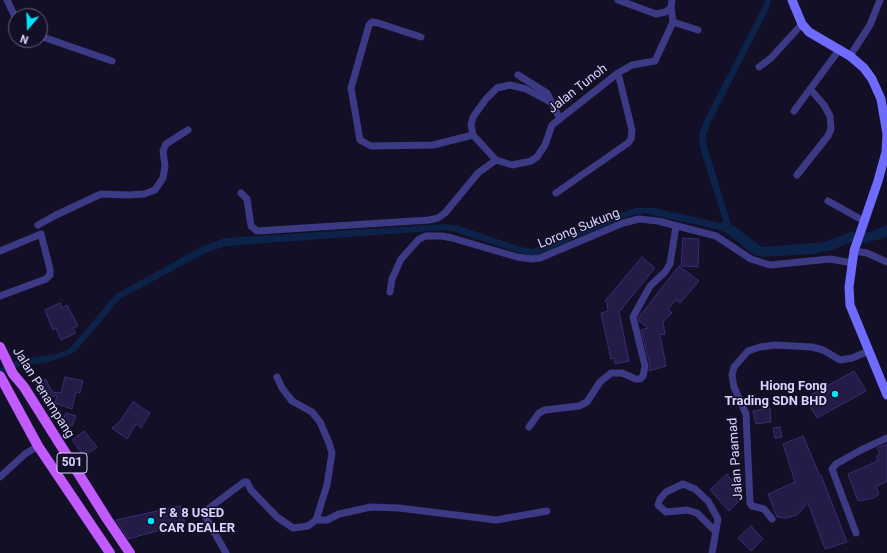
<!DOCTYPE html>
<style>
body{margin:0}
#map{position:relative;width:887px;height:553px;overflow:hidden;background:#130f26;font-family:Roboto,sans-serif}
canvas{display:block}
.north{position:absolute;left:8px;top:8px;width:40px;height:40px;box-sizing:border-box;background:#130f26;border:1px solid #625e7d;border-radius:50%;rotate:199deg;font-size:11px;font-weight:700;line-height:16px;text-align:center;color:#d9d4ff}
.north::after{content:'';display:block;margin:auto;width:14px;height:18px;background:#00e5ff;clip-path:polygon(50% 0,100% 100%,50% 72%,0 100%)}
</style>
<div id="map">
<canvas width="887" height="553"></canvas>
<div class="north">N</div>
</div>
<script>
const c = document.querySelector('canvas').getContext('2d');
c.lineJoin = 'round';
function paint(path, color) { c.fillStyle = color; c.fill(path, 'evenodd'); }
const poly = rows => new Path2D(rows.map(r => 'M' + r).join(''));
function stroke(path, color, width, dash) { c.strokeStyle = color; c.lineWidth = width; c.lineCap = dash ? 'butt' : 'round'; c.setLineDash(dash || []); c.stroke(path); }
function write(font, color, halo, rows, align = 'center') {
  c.font = font + ' Roboto,sans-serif'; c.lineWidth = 3; c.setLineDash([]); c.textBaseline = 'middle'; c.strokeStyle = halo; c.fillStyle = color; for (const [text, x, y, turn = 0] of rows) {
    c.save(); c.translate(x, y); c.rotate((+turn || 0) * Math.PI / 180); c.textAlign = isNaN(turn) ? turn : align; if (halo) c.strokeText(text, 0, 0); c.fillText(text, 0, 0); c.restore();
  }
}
const water = poly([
 [766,0,771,0,769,8,710,124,706,135,707,146,731,224,762,247,825,242,853,231,855,233,870,232,887,225,887,237,866,243,851,242,832,250,812,254,762,257,753,254,726,233,719,230,644,213,626,217,534,256,519,253,458,233,444,230,226,246,205,253,120,299,75,352,69,355,48,362,20,366,0,375,0,368,18,360,56,354,69,349,116,294,201,247,225,238,444,224,459,226,521,247,533,249,601,220,635,208,655,208,720,223,723,221,700,148,699,135,704,121]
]);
const building = poly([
 [683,238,699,239,698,267,681,266,683,238],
 [642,257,655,268,619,312,629,361,615,364,614,358,611,359,601,313,608,311,607,303,605,301,642,257],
 [679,266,699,281,680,303,676,300,668,309,672,313,663,322,665,334,660,335,666,366,649,371,650,365,641,330,648,328,639,321,638,318,679,266],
 [60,303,62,308,67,305,78,326,73,328,76,333,61,340,56,328,53,330,45,310,60,303],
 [854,371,866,391,817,418,805,398,854,371],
 [65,377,83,381,80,393,76,392,72,409,55,403,57,395,45,399,36,384,46,379,52,392,61,393,65,377],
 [133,402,150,413,141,428,136,424,127,439,112,428,120,421,133,402],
 [770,408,771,422,756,424,753,411,770,408],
 [66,413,76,416,72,426,62,422,66,413],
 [780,427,782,437,775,438,773,428,780,427],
 [84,431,97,447,84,456,72,440,84,431],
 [803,436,820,476,821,475,847,542,825,549,808,503,797,515,786,518,777,517,768,494,795,482,783,444,803,436],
 [887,444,887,481,876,487,879,494,874,498,858,501,848,474,878,461,876,456,880,454,877,448,887,444],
 [727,474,743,497,729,511,710,490,727,474],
 [180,506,185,523,128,539,116,520,180,506],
 [751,526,763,539,751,551,738,538,751,526]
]);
const street = poly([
 [7,0,16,19],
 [618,0,656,14,665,12,671,8],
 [673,22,698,30],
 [40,36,112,61],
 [421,37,378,23,372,22,369,25,351,88,360,140,371,146,433,145,473,135,496,160,512,165,531,161,537,157,545,145,552,125,618,73,632,65,655,61,673,22,671,8,672,0],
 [850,56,870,25,880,0],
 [759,67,771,58,802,24],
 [518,75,547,93,560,119],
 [794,111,839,50],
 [473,135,471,125,473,117,486,99,497,88,510,85,526,89,554,104],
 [797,175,828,136,831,129,830,116,824,105,810,89],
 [241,193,247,199,251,226,257,231,429,220,438,218,445,213,478,173,496,160],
 [556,193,628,143,631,139,632,130,618,73],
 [828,201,864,221],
 [38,225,56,215,101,194,128,195,144,194,155,190,163,178,165,166,163,151,166,144,188,130],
 [0,251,41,234,50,269,50,275,46,279,0,296],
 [854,251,867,253,887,262],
 [390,292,392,279,401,259,419,239,426,236,442,236,452,238,517,257,531,259,540,258,623,223,639,219,658,221,716,236,751,259,770,265,830,259,852,263],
 [277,377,282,388,292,401,312,412,320,422,329,443,332,453,327,485,316,520],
 [529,427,539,413,545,410,579,406,587,402,600,382,611,373,622,373,636,379,640,379,643,376,645,366,633,317,650,286,665,272,670,264,676,226],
 [0,477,25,454,38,446],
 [772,519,764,509,752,506,750,503,746,414,734,387,732,375,734,367,748,351,760,347,775,345,812,347,823,350,840,360,852,358,869,351],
 [856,533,832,469,836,464,861,450,887,438],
 [226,553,205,516,208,509,244,482,247,482,251,490,277,517,293,528,308,526,316,520,327,520,339,514,371,507,399,508,496,520,547,511],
 [712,553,718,519,708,501,695,489,683,484,666,492,660,499,658,505,666,512,687,510,697,513,715,531]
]);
const secondary = poly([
 [792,0,802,24,809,32,850,56,864,68,872,79,881,99,887,134,886,152,878,181,854,251,849,287,850,305,887,395]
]);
const primary = poly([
 [0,347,13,374,24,387,107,519,130,553],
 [0,376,38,446,110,553]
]);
const markers = [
 [835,394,4,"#00e5ff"],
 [151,521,4,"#00e5ff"]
];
const shields = [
 [72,463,30]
];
const shieldNames = [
 ["501",72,463]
];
const streetNames = [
 ["Jalan Tunoh",578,89,-38],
 ["Lorong Sukung",579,229,-22],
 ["Jalan Penampang",43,393,58],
 ["Jalan Paamad",736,459,-94]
];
const poiNames = [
 ["Hiong Fong",827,387],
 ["Trading SDN BHD",827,402],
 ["F & 8 USED",159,514,"left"],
 ["CAR DEALER",159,529,"left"]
];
paint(water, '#0c2248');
paint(building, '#241b47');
stroke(building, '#3b2d73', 1);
stroke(street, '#3d3a85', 7);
stroke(secondary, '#6f6bff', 9);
stroke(primary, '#c25bff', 10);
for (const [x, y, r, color] of markers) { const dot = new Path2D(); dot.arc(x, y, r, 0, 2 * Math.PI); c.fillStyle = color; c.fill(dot); stroke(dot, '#130f26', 1.5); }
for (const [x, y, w] of shields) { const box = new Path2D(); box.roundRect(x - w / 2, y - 10, w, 20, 3); c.fillStyle = '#130f26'; c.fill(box); stroke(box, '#d9d4ff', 1); }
write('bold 12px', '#d9d4ff', null, shieldNames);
write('13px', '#d9d4ff', '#130f26', streetNames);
write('bold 13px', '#d9d4ff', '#130f26', poiNames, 'right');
</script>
